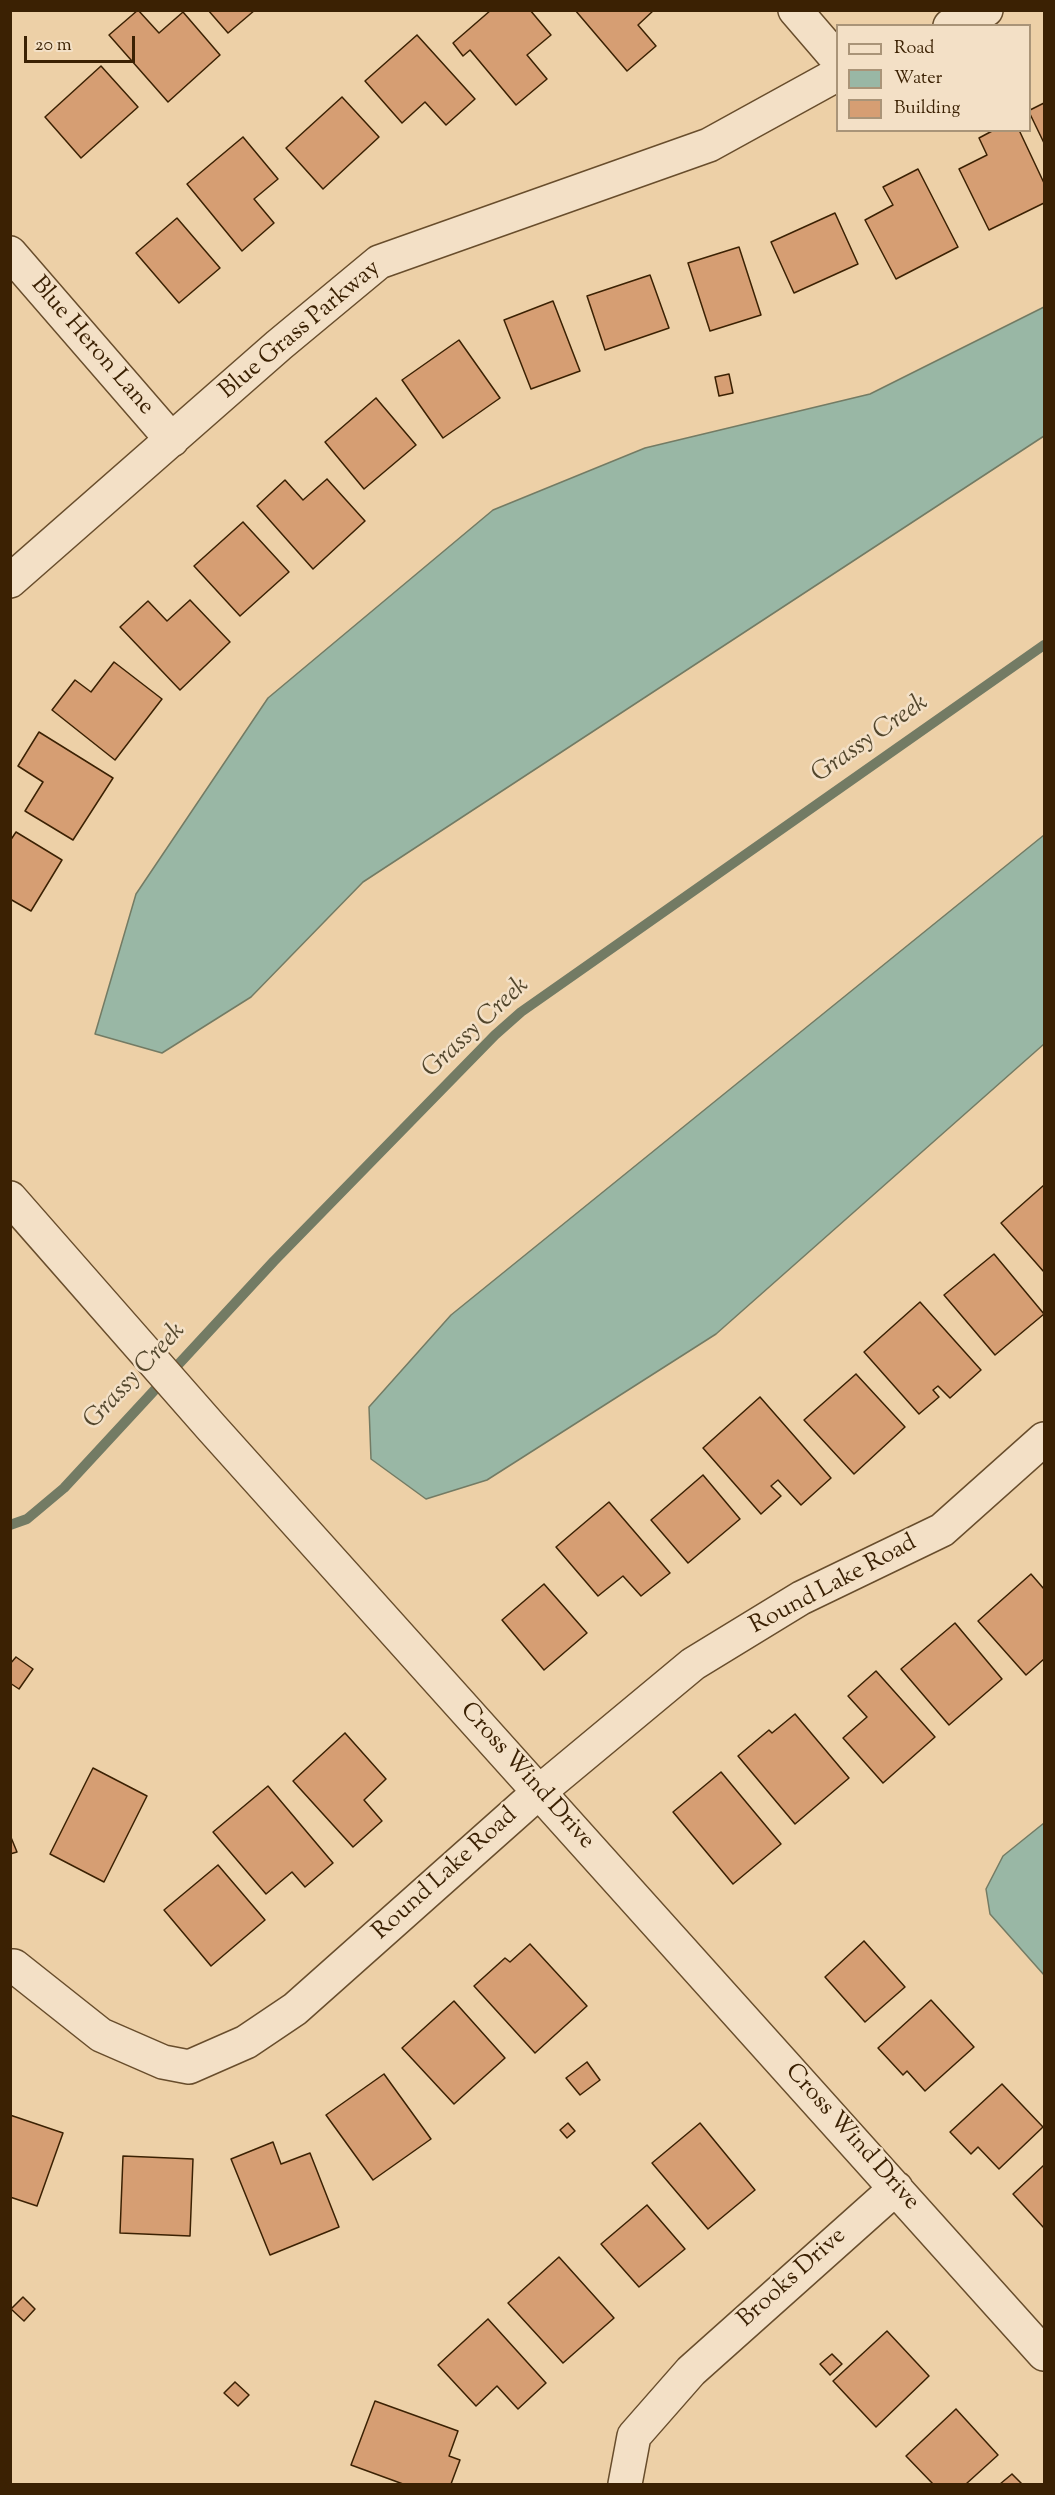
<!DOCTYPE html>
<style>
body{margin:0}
#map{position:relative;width:1055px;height:2495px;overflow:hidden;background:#edd0a7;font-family:"Sorts Mill Goudy",serif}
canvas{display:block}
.frame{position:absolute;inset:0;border:12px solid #3b2103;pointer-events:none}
.legend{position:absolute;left:836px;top:24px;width:195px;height:108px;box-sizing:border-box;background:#f3e0c6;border:2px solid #a99478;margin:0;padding:8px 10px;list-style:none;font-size:18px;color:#3b2103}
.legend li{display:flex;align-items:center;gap:12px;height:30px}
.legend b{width:30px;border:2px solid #a99478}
.scale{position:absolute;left:24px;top:36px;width:111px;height:27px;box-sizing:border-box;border:3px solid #3b2103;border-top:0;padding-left:8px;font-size:18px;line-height:21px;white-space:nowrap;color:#3b2103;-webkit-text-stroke:4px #f3e0c6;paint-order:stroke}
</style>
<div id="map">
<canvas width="1055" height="2495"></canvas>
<div class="frame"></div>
<ul class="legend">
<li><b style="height:8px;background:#f3e0c6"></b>Road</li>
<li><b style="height:16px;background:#99b7a5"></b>Water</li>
<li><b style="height:16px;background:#d69e73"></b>Building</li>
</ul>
<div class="scale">20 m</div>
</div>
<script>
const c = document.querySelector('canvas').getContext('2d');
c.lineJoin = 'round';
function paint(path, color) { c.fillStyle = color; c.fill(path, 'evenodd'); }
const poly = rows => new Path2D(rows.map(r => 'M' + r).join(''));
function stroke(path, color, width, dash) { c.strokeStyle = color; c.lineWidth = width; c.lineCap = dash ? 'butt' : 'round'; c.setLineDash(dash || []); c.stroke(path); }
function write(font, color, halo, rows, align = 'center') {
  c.font = font + ' "Sorts Mill Goudy",serif'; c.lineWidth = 5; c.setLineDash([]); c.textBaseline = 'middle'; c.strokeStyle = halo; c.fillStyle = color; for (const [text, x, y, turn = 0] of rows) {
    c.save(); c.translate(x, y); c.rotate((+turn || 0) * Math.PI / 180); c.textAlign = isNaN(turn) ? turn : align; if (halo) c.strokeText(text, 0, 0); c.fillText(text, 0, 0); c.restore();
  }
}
const water = poly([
 [1044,307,1044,436,363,882,251,997,162,1053,95,1034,136,894,268,698,493,510,645,448,870,394,1044,307],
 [1044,835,1044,1044,716,1334,487,1480,426,1499,371,1459,369,1407,451,1315,1044,835],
 [1044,1823,1044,1975,990,1914,986,1889,1003,1856,1044,1823]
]);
const stream = poly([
 [10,1525,27,1519,64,1488,274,1261,495,1035,521,1012,1044,645]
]);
const building = poly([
 [138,10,159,33,183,12,220,55,168,102,109,35,138,10],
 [208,10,255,10,228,33,208,10],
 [491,10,530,10,551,35,527,55,547,79,516,105,470,50,463,56,453,43,491,10],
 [575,10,654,10,638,25,656,46,627,71,575,10],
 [417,35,475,99,446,125,425,102,402,123,365,81,417,35],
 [101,66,138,107,81,158,45,117,101,66],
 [342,97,379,137,323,189,286,148,342,97],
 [1044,103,1044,143,1030,114,1030,110,1044,103],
 [994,130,1019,130,1044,183,1044,203,989,230,959,169,987,155,979,138,994,130],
 [243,137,278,179,254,199,274,223,242,251,187,184,243,137],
 [918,169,958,247,896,279,865,220,893,205,883,187,918,169],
 [835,213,858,264,794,293,771,242,835,213],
 [177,218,220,268,179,303,136,253,177,218],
 [739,247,761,315,710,331,688,263,739,247],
 [650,275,669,328,605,350,587,296,650,275],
 [553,301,580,371,531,389,504,320,553,301],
 [459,340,500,398,443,438,402,380,459,340],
 [729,374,733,393,719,396,715,377,729,374],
 [376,398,416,445,364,489,325,442,376,398],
 [327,479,365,521,313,569,257,506,285,480,303,500,327,479],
 [243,522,289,572,240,616,194,566,243,522],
 [190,600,230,642,180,690,120,627,148,601,167,621,190,600],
 [114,662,162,699,115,760,52,710,75,680,91,692,114,662],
 [39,732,113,778,73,840,25,811,43,782,18,766,39,732],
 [16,832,62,860,31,911,10,899,10,841,16,832],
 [1044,1185,1044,1272,1001,1223,1044,1185],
 [994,1254,1044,1314,995,1355,944,1295,994,1254],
 [920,1302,981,1370,950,1398,938,1386,933,1390,939,1397,919,1414,864,1352,920,1302],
 [856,1374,905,1427,854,1474,804,1420,856,1374],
 [760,1397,831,1478,801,1505,778,1480,771,1486,781,1496,761,1514,703,1448,760,1397],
 [703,1475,740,1519,688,1563,651,1520,703,1475],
 [609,1502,670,1573,641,1596,623,1576,598,1596,556,1547,609,1502],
 [1031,1574,1044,1589,1044,1659,1026,1675,978,1621,1031,1574],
 [544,1584,587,1633,544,1670,502,1620,544,1584],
 [955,1623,1002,1679,949,1725,901,1669,955,1623],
 [16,1657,33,1669,19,1689,10,1683,10,1664,16,1657],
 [876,1671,935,1737,883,1783,843,1738,867,1717,848,1696,876,1671],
 [795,1714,849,1778,795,1824,738,1756,769,1730,772,1733,795,1714],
 [345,1733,386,1779,364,1800,382,1821,353,1847,293,1781,345,1733],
 [93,1768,147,1796,104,1882,50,1854,93,1768],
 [721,1772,781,1844,733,1884,673,1812,721,1772],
 [268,1786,333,1863,305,1887,292,1872,266,1894,213,1832,268,1786],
 [10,1835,17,1852,10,1854,10,1835],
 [218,1865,265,1920,211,1966,164,1910,218,1865],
 [864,1941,905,1987,865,2022,825,1977,864,1941],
 [530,1944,587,2006,535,2053,474,1986,505,1958,510,1962,530,1944],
 [931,2000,974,2047,925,2091,907,2071,903,2075,878,2048,931,2000],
 [454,2001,505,2058,454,2104,402,2048,454,2001],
 [587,2062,600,2080,580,2095,566,2078,587,2062],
 [384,2074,431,2139,373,2180,326,2115,384,2074],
 [1002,2084,1043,2127,999,2169,978,2147,971,2154,950,2132,1002,2084],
 [10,2115,63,2133,37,2206,10,2197,10,2115],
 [568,2123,575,2131,567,2138,560,2130,568,2123],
 [700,2123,755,2190,708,2229,652,2163,700,2123],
 [273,2142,281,2164,310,2153,339,2227,270,2255,231,2159,273,2142],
 [123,2156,193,2159,190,2236,120,2233,123,2156],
 [1044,2165,1044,2228,1013,2194,1044,2165],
 [647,2205,685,2249,639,2287,601,2244,647,2205],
 [559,2257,614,2318,563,2363,508,2303,559,2257],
 [23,2297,35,2309,24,2321,11,2309,23,2297],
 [488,2319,546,2383,518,2409,497,2386,476,2406,438,2365,488,2319],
 [887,2331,929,2376,876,2427,833,2381,887,2331],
 [832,2354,842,2364,830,2375,820,2364,832,2354],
 [235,2382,249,2395,238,2406,224,2393,235,2382],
 [375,2401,458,2431,449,2456,460,2460,451,2484,403,2484,351,2465,375,2401],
 [956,2409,998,2455,966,2484,933,2484,906,2456,956,2409],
 [1012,2474,1022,2484,1000,2484,1012,2474]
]);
const minor = poly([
 [795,10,838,60],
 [950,26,986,10],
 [10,253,172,440],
 [10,581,279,345,379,262,709,145,838,74],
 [10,1198,211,1427,1044,2354],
 [14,1966,101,2035,163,2062,189,2067,246,2042,295,2009,539,1792,693,1664,801,1598,942,1530,1044,1439],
 [625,2484,634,2436,691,2371,896,2188]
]);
const streetNames = [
 ["Blue Grass Parkway",301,331,-40],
 ["Blue Heron Lane",91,347,49],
 ["Round Lake Road",834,1586,-28],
 ["Cross Wind Drive",526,1777,48],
 ["Round Lake Road",446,1875,-42],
 ["Cross Wind Drive",851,2138,48],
 ["Brooks Drive",793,2279,-42]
];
const waterNames = [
 ["Grassy Creek",871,740,-35],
 ["Grassy Creek",477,1029,-43],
 ["Grassy Creek",136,1377,-47]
];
paint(water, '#99b7a5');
stroke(water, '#737b64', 1.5);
stroke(stream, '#737b64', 10);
paint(building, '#d69e73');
stroke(building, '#3b2103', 1.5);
stroke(minor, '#684d2c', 36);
stroke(minor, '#f3e0c6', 33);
write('24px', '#3b2103', '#f3e0c6', streetNames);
write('italic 26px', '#52462c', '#f3e0c6', waterNames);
</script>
